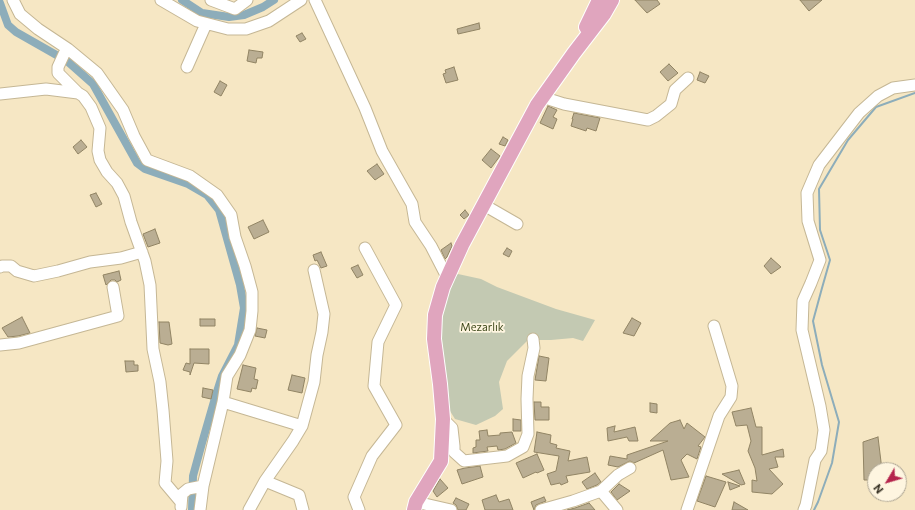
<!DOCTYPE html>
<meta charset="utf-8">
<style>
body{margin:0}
#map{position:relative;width:915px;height:510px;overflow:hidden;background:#f6e7c4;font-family:Commissioner,sans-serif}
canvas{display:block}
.north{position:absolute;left:867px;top:462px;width:40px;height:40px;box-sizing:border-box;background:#fef5e0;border:1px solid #afa795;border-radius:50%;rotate:232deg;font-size:11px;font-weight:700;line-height:16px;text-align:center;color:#383225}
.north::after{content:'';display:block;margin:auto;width:14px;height:18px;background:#b5244c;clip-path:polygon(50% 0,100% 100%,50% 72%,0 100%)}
</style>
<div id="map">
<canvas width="915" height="510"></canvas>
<div class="north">N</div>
</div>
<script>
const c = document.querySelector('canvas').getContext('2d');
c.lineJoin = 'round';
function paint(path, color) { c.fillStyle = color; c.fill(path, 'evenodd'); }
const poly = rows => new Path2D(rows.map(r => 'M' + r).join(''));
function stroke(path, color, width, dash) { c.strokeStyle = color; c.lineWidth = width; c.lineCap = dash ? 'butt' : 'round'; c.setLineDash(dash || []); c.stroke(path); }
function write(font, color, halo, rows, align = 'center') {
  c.font = font + ' Commissioner,sans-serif'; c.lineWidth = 3.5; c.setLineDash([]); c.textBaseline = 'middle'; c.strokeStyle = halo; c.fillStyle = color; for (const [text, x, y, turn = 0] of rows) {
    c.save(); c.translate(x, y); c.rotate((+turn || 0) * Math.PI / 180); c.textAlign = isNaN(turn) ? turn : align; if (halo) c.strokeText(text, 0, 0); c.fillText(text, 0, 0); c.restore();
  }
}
const green = poly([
 [458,274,481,279,497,287,556,309,595,320,583,341,573,338,551,340,528,340,507,361,499,382,503,409,495,416,476,425,455,419,450,411,438,355,439,322,452,279]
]);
const stream = poly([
 [814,510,818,502,832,463,839,422,822,365,813,321,822,288,830,260,820,230,819,189,848,140,876,107,915,93]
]);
const canal = poly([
 [182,0,202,13,229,17,244,15,263,7,274,0],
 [0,3,8,25,16,32,67,61,93,84,137,163,145,169,188,184,207,195,219,210,240,285,244,308,238,345,222,376,215,398,202,443,193,476,192,510]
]);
const building = poly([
 [635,0,657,0,660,4,647,13,635,0],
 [800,0,822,0,809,11,800,0],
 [479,23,480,29,458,34,457,29,479,23],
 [302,33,306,39,300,42,296,36,302,33],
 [249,50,263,52,262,58,257,58,256,63,247,61,249,50],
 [669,64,678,73,668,81,660,72,669,64],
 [454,67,458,80,446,83,443,74,446,73,445,70,454,67],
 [700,72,709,76,705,83,697,80,700,72],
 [220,81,227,85,221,96,214,92,220,81],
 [548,106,557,110,553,117,557,119,553,129,540,123,548,106],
 [574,113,600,118,596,131,587,128,586,131,571,126,573,119,572,119,574,113],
 [503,137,508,140,505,146,499,144,503,137],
 [81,140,87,147,78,154,73,147,81,140],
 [491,149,500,156,491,168,482,160,491,149],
 [377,164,384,174,375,180,367,171,377,164],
 [96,193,102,204,96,207,90,195,96,193],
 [465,210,469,215,464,219,460,215,465,210],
 [263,220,269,232,254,239,248,227,263,220],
 [155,229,160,243,148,247,143,234,155,229],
 [451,243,452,246,447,257,445,259,441,250,451,243],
 [507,248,512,251,509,257,503,254,507,248],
 [321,252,327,266,321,268,317,260,315,261,313,255,321,252],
 [771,258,781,267,771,274,764,266,771,258],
 [358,265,363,275,357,278,351,268,358,265],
 [119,271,121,280,117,282,115,280,111,280,106,285,103,275,119,271],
 [22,317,30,333,18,336,8,337,2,328,22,317],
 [632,318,641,323,634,336,623,333,632,318],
 [200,319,215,319,215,326,200,326,200,319],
 [159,322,169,322,172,344,168,345,160,343,159,322],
 [257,328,267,330,265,338,255,336,257,328],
 [190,349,209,349,209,364,194,363,190,375,190,372,183,370,186,363,190,364,190,349],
 [539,356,549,358,546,381,535,380,539,356],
 [125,361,134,361,134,365,138,365,138,371,126,372,125,361],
 [243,365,256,368,254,379,258,380,256,389,252,388,251,392,237,389,243,365],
 [292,375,305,378,302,393,288,390,292,375],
 [203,388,213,390,211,399,202,397,203,388],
 [534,402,541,402,541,407,549,407,549,420,535,420,534,402],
 [650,403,657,404,657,413,650,412,650,403],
 [751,408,756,427,762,427,762,455,783,449,784,457,775,457,778,467,769,469,783,484,772,494,752,492,752,480,757,481,755,468,748,451,751,441,747,425,736,426,732,412,751,408],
 [513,419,521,420,521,431,513,431,513,419],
 [680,420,684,429,687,423,705,437,698,446,701,447,697,459,687,454,681,460,689,477,671,480,663,450,634,463,630,461,618,467,608,465,610,456,627,459,627,455,668,441,650,441,670,423,680,420],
 [615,426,614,432,635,427,638,441,629,441,627,437,608,441,607,428,615,426],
 [487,430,488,436,500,435,500,433,512,432,516,443,505,449,498,450,497,446,487,447,488,451,473,453,473,448,476,447,476,440,480,440,479,431,487,430],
 [537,432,551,435,550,443,557,445,556,448,570,451,568,461,587,457,590,472,566,476,568,482,561,485,560,483,551,485,547,474,556,471,559,456,534,452,537,432],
 [878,437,882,470,875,470,875,480,864,480,863,442,878,437],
 [537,454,544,470,537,473,536,472,523,478,516,463,537,454],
 [480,466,483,477,462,484,457,470,465,468,480,466],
 [739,470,745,484,741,485,722,474,739,470],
 [595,473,601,482,597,485,587,489,582,482,595,473],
 [706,476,726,482,715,507,697,501,706,476],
 [440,479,448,488,437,497,433,491,440,479],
 [728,482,740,486,730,490,728,482],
 [619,484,630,491,617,500,611,492,619,484],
 [496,495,499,502,509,499,513,510,485,510,482,500,496,495],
 [544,497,546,501,536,505,534,510,531,502,544,497],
 [456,498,469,504,466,510,458,510,456,505,453,503,456,498],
 [734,502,748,510,732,510,734,502],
 [589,503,595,510,567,510,575,508,589,503]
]);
const minor = poly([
 [13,0,20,14,38,29,68,49,97,73,123,110,134,136,147,160,190,176,217,195,231,215,235,237,245,266,252,292,252,311,250,330,240,355,227,376,223,402,203,486,200,510],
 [161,0,197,21,228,29,246,29,269,21,301,0],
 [211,0,235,9,247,0],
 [315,0,365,108,382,151,412,204,415,222,431,246,447,277],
 [68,49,64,54,58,67,58,73,78,93,83,96,91,107,100,128,98,151,100,160,107,172,117,183,124,196,131,222,145,261,150,285,153,349,160,382,163,410,167,461,165,483,181,502],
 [187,67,206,24],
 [0,94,46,89,78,93],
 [542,97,564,104,648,120,656,116,671,104,675,90,688,78],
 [484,205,517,224],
 [0,267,2,266,11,266,17,271,34,276,58,271,90,262,121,258,142,252],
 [0,345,19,343,118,316,113,287],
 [223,402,302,426],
 [443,419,452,428,454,446,454,452,464,461,507,456,523,447,528,434,527,399,528,376,534,348,533,339],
 [265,481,299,495,303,510],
 [601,491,617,510],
 [416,502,451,510],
 [181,507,182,494,188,489,203,486],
 [249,510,265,481,293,441,302,426,314,382,317,355,322,332,324,314,314,270],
 [359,510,354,497,372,456,396,425,374,386,378,342,396,305,365,248],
 [541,510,573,501,601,491,618,475,630,468],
 [687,510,719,416,731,397,732,386,714,326],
 [804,510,806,505,815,460,821,451,824,430,820,406,802,330,803,301,811,283,820,260,808,221,807,193,819,165,859,113,878,96,893,88,915,85]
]);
const major = poly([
 [586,27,599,0],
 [414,510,416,502,441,461,443,419,440,384,434,339,435,315,443,287,462,245,537,105,574,53,604,14,612,0]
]);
const parkNames = [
 ["Mezarlık",482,327]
];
paint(green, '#c3c9b2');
stroke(stream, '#8dadba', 2);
stroke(canal, '#8dadba', 8);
paint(building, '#baae93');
stroke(building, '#918464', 1);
stroke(minor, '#c5b795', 13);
stroke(major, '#fff', 16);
stroke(minor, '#fff', 11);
stroke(major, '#e0a5be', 14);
write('11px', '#404a1c', '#fef5e0', parkNames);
</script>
